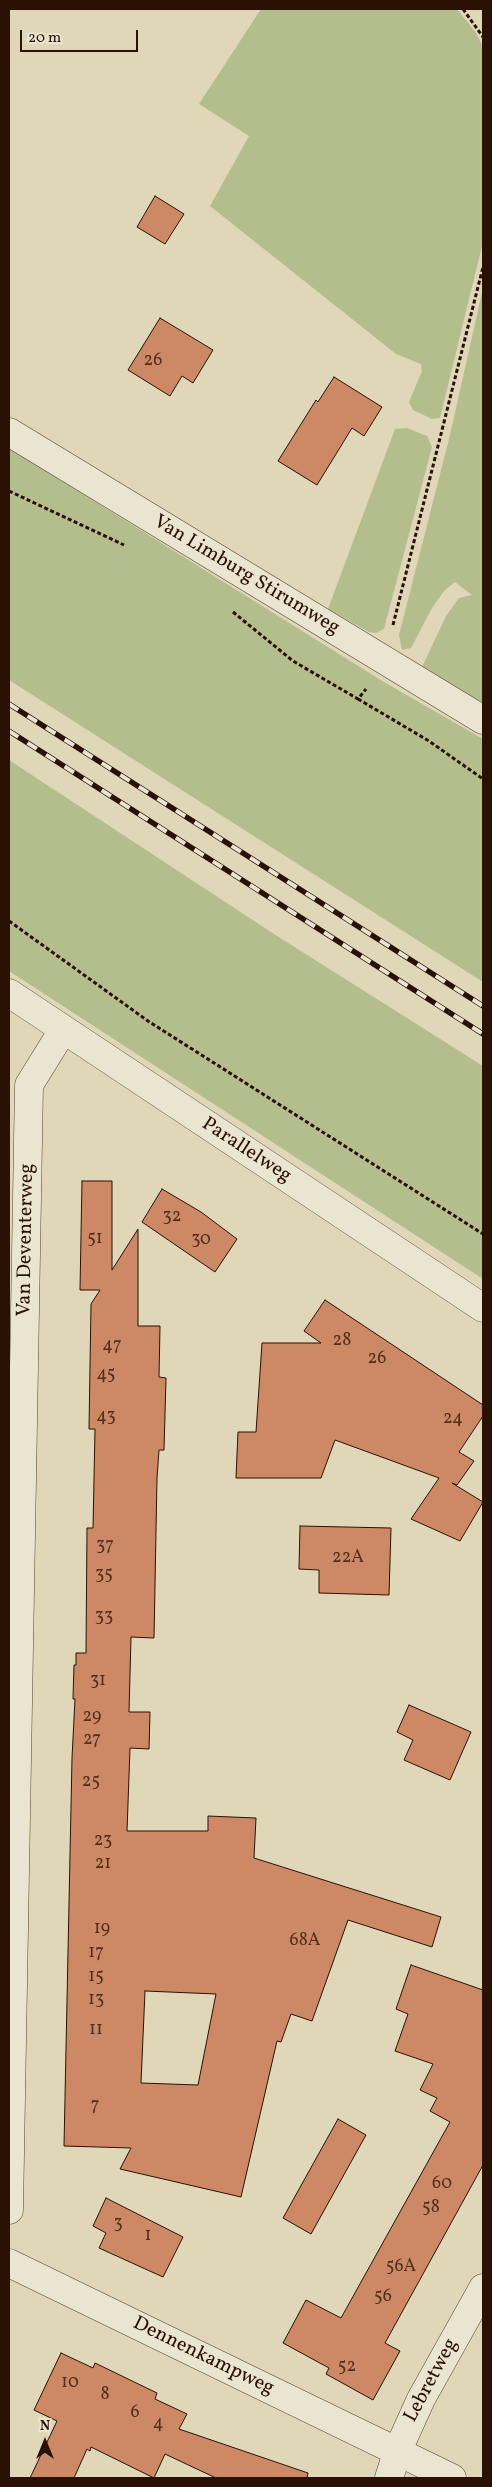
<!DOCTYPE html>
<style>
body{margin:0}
#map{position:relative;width:492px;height:2487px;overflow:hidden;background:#dfd7b8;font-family:Vollkorn,serif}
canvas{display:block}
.frame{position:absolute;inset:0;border:10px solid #291104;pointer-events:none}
.north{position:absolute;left:20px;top:2417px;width:50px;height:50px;-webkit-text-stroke:4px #eae5d1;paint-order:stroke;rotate:0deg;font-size:14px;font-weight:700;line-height:20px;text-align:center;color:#291104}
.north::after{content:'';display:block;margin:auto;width:18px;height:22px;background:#291104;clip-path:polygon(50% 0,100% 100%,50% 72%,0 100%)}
.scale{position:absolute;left:20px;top:30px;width:118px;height:22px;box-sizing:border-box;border:2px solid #291104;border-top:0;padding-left:6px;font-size:15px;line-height:18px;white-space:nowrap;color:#291104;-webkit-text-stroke:4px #eae5d1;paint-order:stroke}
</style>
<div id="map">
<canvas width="492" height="2487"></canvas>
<div class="frame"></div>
<div class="north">N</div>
<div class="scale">20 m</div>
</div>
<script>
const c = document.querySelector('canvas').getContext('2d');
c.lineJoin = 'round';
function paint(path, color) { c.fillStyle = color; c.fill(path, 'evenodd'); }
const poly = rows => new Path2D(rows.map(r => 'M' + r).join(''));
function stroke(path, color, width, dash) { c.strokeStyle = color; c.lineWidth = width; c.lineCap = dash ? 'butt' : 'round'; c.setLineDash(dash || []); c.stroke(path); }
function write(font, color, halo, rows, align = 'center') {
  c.font = font + ' Vollkorn,serif'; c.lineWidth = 4; c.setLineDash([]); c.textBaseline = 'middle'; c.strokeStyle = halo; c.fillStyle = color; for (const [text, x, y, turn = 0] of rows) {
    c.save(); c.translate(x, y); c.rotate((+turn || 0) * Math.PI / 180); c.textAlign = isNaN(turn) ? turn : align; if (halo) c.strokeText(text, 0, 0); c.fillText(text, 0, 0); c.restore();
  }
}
const green = poly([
 [261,9,457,9,476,33,483,47,483,242,440,418,432,419,413,410,409,402,422,371,421,364,396,354,210,206,249,136,199,104],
 [483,288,483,705,422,667,446,616,459,598,472,595,455,582,444,591,432,608,411,648,402,650,399,635,450,435],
 [407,428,427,436,432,447,384,629,376,633,369,632,328,609,395,429],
 [9,448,384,682,483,739,483,982,9,680],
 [9,760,274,934,483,1066,483,1279,9,971]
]);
const building = poly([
 [155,196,184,214,165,244,137,227,155,196],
 [160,318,213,350,193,383,182,376,170,396,128,370,160,318],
 [334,377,382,407,364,436,352,428,317,485,278,461,316,400,318,402,334,377],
 [82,1181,112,1181,112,1270,138,1229,138,1326,160,1326,159,1377,166,1378,164,1450,159,1450,157,1478,154,1638,131,1637,129,1712,150,1712,149,1749,130,1748,127,1831,208,1831,208,1816,256,1818,254,1858,441,1917,432,1947,348,1920,312,2021,291,2014,281,2042,277,2041,241,2197,120,2169,131,2148,64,2146,72,1758,75,1699,73,1699,74,1665,76,1665,76,1653,86,1653,87,1528,93,1528,95,1429,89,1429,91,1304,100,1290,80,1290,82,1181],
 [145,1991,216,1994,198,2085,141,2083,145,1991],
 [162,1189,201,1212,237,1239,215,1272,142,1222,162,1189],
 [325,1300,483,1405,483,1416,459,1452,474,1461,457,1485,452,1483,483,1502,460,1541,411,1519,439,1478,335,1440,321,1478,236,1478,238,1432,256,1432,262,1343,321,1343,304,1331,325,1300],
 [300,1526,391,1528,389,1595,319,1593,319,1570,299,1569,300,1526],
 [409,1705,471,1732,450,1780,404,1760,413,1740,397,1732,409,1705],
 [411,1965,483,1990,483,2165,385,2343,400,2351,373,2400,326,2374,329,2368,283,2343,306,2300,341,2318,450,2122,430,2111,437,2098,420,2090,433,2064,395,2051,408,2014,396,2009,411,1965],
 [338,2119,366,2135,311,2234,283,2218,338,2119],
 [106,2198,183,2237,163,2277,99,2248,106,2233,93,2226,106,2198],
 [61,2353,93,2368,95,2363,157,2393,155,2399,187,2414,179,2429,308,2473,307,2478,216,2478,165,2454,154,2478,91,2447,90,2451,87,2449,74,2478,30,2478,57,2421,34,2410,61,2353]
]);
const path = poly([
 [463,9,483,37],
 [9,491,124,545],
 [233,612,293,661,358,699,366,689],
 [393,625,483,267],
 [358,699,429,741,483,779],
 [9,921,148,1021,483,1234]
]);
const street = poly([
 [9,432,483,720],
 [9,993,483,1308],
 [9,2210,29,1085,63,1030],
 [9,2263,452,2478],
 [389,2478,398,2450,421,2399,483,2288]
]);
const rail = poly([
 [9,704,483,1006],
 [9,731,483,1034]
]);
const numberNames = [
 ["26",153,362],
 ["32",172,1218],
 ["51",95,1240],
 ["30",201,1241],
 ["28",342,1342],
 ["47",112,1347],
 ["26",377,1360],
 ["45",106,1376],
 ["43",106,1418],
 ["24",453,1420],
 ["37",105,1547],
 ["22A",348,1559],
 ["35",104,1576],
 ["33",104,1618],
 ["31",98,1682],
 ["29",92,1718],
 ["27",92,1741],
 ["25",91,1783],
 ["23",103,1842],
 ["21",103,1865],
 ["19",102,1930],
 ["68A",305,1942],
 ["17",96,1954],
 ["15",96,1978],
 ["13",96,2001],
 ["11",96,2031],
 ["7",95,2107],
 ["60",442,2185],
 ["58",431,2209],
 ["3",118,2225],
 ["1",148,2237],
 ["56A",401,2268],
 ["56",383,2298],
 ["52",347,2368],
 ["10",70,2384],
 ["8",105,2396],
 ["6",135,2414],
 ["4",158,2425]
];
const streetNames = [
 ["Van Limburg Stirumweg",246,576,31],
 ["Parallelweg",246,1151,33],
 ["Van Deventerweg",27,1240,-89],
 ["Dennenkampweg",203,2357,26],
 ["Lebretweg",432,2381,-62]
];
paint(green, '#b4be8d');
paint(building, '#cd8965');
stroke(building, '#291104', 1);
stroke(street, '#564231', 29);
stroke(path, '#291104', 3, [4, 2.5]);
stroke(street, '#eae5d1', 28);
stroke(rail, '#291104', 5.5);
stroke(rail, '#eae5d1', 4, [11]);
write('18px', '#522f1c', null, numberNames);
write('20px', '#291104', '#eae5d1', streetNames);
</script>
